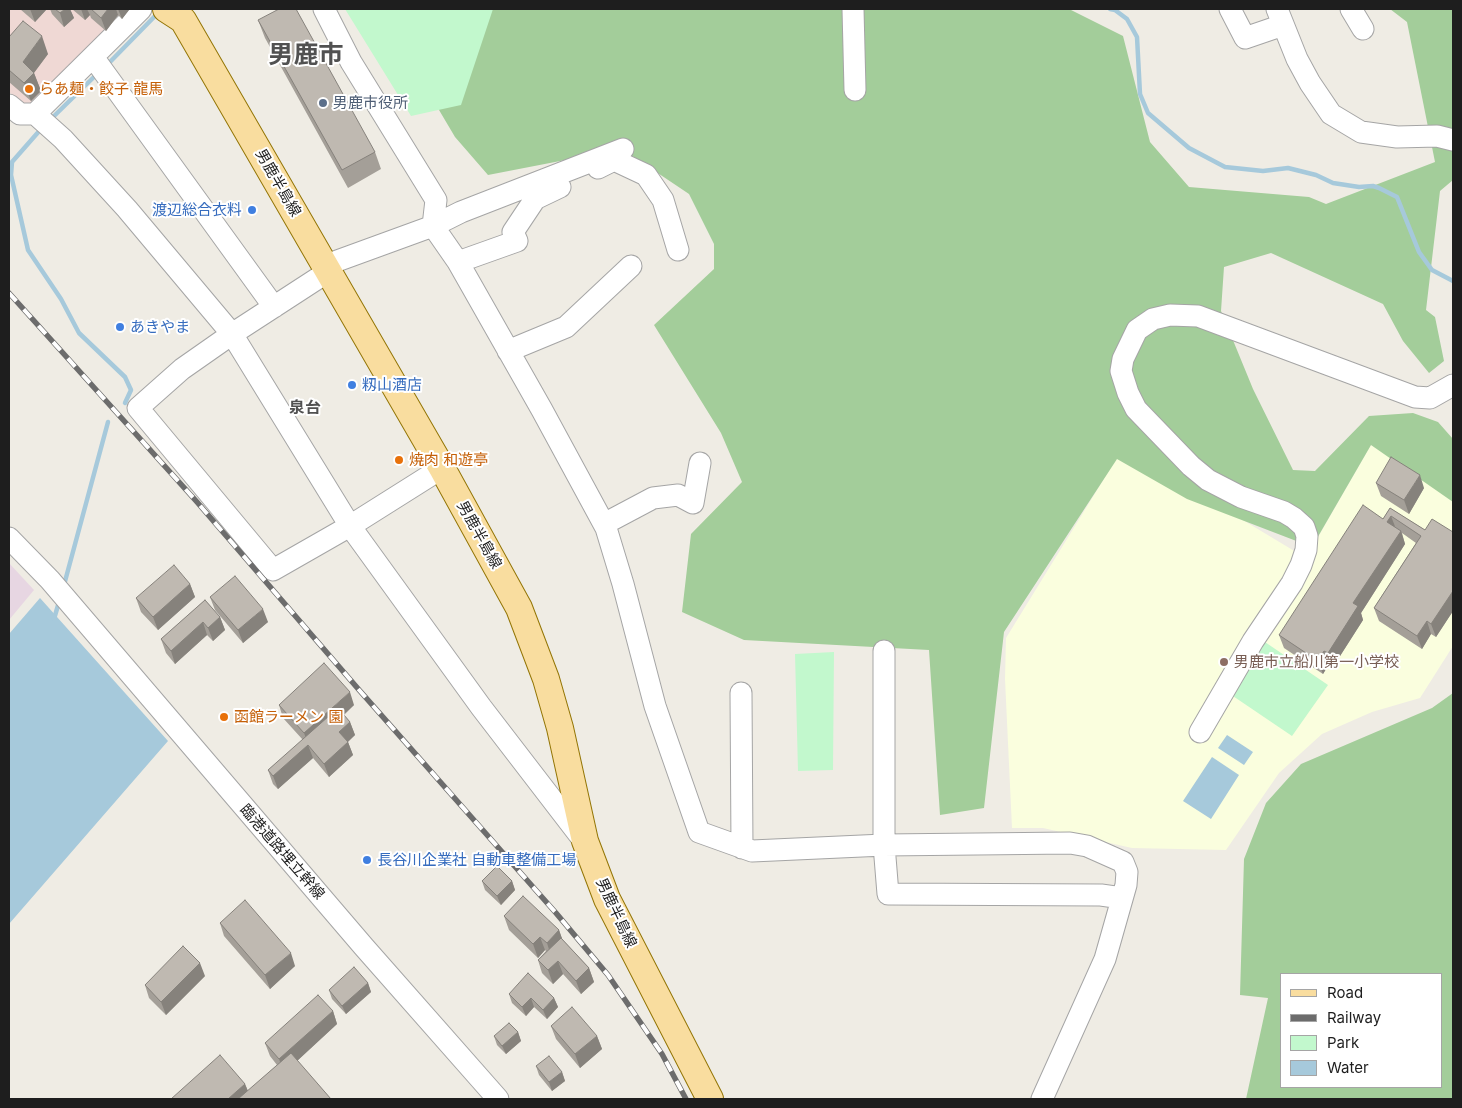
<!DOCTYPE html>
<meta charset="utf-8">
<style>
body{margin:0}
#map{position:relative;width:1462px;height:1108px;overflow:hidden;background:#efece4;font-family:Inter,sans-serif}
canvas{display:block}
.frame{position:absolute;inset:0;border:10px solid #1e1e1e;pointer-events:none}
.legend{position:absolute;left:1280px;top:973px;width:162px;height:115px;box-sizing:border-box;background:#fff;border:1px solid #a5a5a5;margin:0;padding:6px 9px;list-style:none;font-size:15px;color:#1e1e1e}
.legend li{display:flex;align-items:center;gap:10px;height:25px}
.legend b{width:25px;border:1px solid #a5a5a5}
</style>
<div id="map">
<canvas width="1462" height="1108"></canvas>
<div class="frame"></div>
<ul class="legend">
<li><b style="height:6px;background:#f9dd9f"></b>Road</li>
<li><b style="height:6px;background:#6c6c6c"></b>Railway</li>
<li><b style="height:14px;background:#c2f8cd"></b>Park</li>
<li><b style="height:14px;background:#a6c9db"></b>Water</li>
</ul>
</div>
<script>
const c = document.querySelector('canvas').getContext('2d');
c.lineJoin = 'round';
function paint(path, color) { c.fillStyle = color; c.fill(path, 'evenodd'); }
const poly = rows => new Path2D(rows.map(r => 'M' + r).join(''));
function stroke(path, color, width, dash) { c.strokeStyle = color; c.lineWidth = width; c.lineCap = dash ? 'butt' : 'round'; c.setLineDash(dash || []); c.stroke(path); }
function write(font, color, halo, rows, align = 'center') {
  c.font = font + ' Inter,"Noto Sans JP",sans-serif'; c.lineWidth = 4; c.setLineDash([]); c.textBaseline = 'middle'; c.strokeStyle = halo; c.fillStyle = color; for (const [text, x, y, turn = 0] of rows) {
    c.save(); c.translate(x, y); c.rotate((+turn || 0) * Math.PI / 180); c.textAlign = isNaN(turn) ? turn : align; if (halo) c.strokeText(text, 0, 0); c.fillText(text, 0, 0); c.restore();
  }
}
const commercial = poly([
 [9,9,141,9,35,114,9,92]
]);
const industrial = poly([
 [9,563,34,590,9,620]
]);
const education = poly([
 [1371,445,1453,494,1453,646,1420,698,1372,712,1322,734,1279,773,1226,850,1132,848,1043,828,1012,828,1005,679,1006,638,1123,448,1306,558]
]);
const forest = poly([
 [443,9,1069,9,1123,36,1150,142,1189,187,1309,197,1326,204,1435,162,1407,22,1390,9,1453,9,1453,180,1440,191,1426,310,1435,317,1444,361,1429,373,1403,341,1383,304,1271,253,1224,267,1221,311,1253,389,1293,470,1315,471,1369,416,1413,413,1438,422,1453,439,1453,502,1371,445,1312,547,1187,499,1117,459,1004,632,984,808,940,815,929,650,744,640,682,612,691,534,742,482,721,433,654,325,714,269,714,244,689,194,622,149,488,175,455,137,426,88],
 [1453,693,1453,1099,1246,1099,1268,998,1240,995,1244,859,1266,803,1301,764,1432,708],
 [1281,974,1441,974,1441,1087,1281,1087]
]);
const park = poly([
 [345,9,493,9,461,105,411,116],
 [1262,640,1328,685,1292,736,1227,692],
 [834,652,833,770,798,771,795,654]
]);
const water = poly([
 [40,598,168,741,9,924,9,634],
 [1227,735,1253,752,1244,765,1218,748],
 [1212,757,1239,775,1211,819,1183,801]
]);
const stream = poly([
 [1110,9,1115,10,1127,19,1137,37,1140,94,1148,113,1189,148,1225,167,1263,171,1288,168,1316,175,1333,183,1359,187,1373,186,1379,188,1397,197,1419,252,1432,270,1453,281],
 [108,64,156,15],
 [51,119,97,74],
 [41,129,12,162,11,175,28,250,61,299,79,333,125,377,131,390,125,403],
 [64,585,108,422],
 [54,619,59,602]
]);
const minor = poly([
 [324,9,351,62,436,200,433,226,326,265],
 [853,9,855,90],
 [1230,9,1245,38,1283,25],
 [1277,9,1297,59,1310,83,1331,114,1361,132,1397,137,1437,136,1453,140],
 [1351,9,1363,29],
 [93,57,274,307],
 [9,105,20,114,35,114,63,139,127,209,232,334,350,526,481,707,584,841],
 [35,114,141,9],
 [623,149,461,212,433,226,458,262,542,410,606,528,623,584,655,706,699,832,752,851,884,845,1070,843,1087,846,1123,862,1127,872,1126,885,1105,959,1042,1099],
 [598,168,614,160,646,175,663,200,678,250],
 [458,262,517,241,513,232,535,199,560,187],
 [329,271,232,334,182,369,138,408,273,570,350,526,442,468],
 [508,351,566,327,631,266],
 [604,524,653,498,678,495,693,503,700,463],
 [9,538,50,580,364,947,498,1099],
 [884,651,884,845,888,894,1101,895,1122,898],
 [741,693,742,848],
 [1200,732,1253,641,1292,583,1301,565,1306,550,1307,536,1304,527,1294,518,1284,512,1241,497,1208,480,1191,466,1136,409,1128,393,1121,371,1123,359,1137,330,1153,319,1170,315,1198,316,1415,397,1430,398,1453,385]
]);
const major = poly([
 [166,9,183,20,442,468,519,608,546,679,560,728,585,841,607,899,710,1099]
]);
const rail = poly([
 [9,293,197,502,360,691,556,913,608,975,662,1054,686,1099]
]);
const wall = poly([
 [20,9,45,9,46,10,35,22],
 [50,9,70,9,74,18,64,27,52,14],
 [72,9,128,9,129,10,122,19,118,15,106,31,91,18,90,15,85,20],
 [258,20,375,152,381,169,348,188,265,38],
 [9,37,48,54,34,73,41,91,31,101,9,82],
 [1376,483,1424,488,1409,514,1381,496],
 [1390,508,1425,530,1453,532,1453,611,1436,637,1431,634,1422,649,1379,621,1374,608,1416,543,1402,533,1405,544,1361,613,1363,620,1333,667,1329,664,1323,674,1284,648,1279,635,1383,519],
 [190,584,195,597,158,630,141,612,136,598],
 [210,597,268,622,243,643,215,610],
 [205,600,220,617,225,630,213,641,207,635,175,664,166,653,161,639],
 [279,705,354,705,344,715,350,722,355,735,348,742,353,755,329,777,313,758,278,789,273,784,268,770,303,740,283,718],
 [482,881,512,881,515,890,501,905,485,890],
 [504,916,559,930,562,939,589,968,594,982,581,994,563,974,553,984,542,973,538,960,546,951,545,950,538,958,509,930],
 [220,923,295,966,270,989,224,936],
 [205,976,166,1015,149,998,145,985],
 [368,983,371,992,346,1014,332,999,329,990],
 [509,994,554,998,558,1007,547,1019,534,1007,526,1016,512,1003],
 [333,1011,337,1024,297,1061,331,1099,171,1099,245,1084,248,1091,277,1065,270,1056,265,1043],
 [551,1026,597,1036,602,1049,580,1068,556,1039],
 [518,1032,521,1041,506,1054,497,1045,494,1036],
 [536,1066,562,1072,565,1081,552,1091,539,1075]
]);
const shadedWall = poly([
 [30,9,45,9,46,10,35,22],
 [65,9,70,9,74,18,64,27,60,13],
 [81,9,87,9,90,15,85,20],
 [108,9,116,9,118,15,106,31,101,18],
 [118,9,128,9,129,10,122,19],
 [42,36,48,54,33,74,34,73,41,91,31,101,24,83,23,62],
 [1420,475,1424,488,1409,514,1404,500],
 [1391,516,1396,529,1387,522],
 [1401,531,1405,544,1361,613,1363,620,1333,667,1328,653,1353,603],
 [190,584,195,597,158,630,153,617],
 [1453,591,1453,611,1436,637,1431,624],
 [263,609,268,622,243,643,238,630],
 [220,617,225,630,213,641,208,628],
 [1427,621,1431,634,1422,649,1417,636],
 [203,622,207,635,175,664,171,651],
 [1324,651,1329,664,1323,674,1318,661],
 [350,692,354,705,309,746,304,733],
 [350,722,355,735,344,745,339,732],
 [348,742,353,755,329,777,324,764],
 [308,745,313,758,278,789,273,776],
 [512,881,515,890,501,905,497,896],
 [559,930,564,944,551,956,547,943],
 [540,937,545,950,538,958,533,944],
 [291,953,295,966,270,989,265,975],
 [558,961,563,974,553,984,548,970],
 [200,963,205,976,166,1015,161,1002],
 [589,968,594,982,581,994,576,981],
 [368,983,371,992,346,1014,342,1006],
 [531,998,534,1007,526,1016,522,1007],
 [554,998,558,1007,547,1019,543,1010],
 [333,1011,337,1024,284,1073,279,1059],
 [518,1032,521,1041,506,1054,502,1046],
 [597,1036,602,1049,580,1068,575,1054],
 [562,1072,565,1081,552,1091,549,1082],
 [245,1084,251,1099,228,1099]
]);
const building = poly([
 [55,9,65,9,60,13,55,9],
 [91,9,108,9,101,18,91,9],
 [279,9,296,9,375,152,342,170,258,20,279,9],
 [23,21,42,36,23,62,34,73,24,83,9,70,9,37,23,21],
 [1391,457,1420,475,1404,500,1376,483,1391,457],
 [1363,505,1383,519,1390,508,1425,530,1432,519,1453,532,1453,591,1431,624,1427,621,1417,636,1374,608,1421,536,1391,516,1387,522,1401,531,1353,603,1358,606,1328,653,1324,651,1318,661,1279,635,1363,505],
 [174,565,190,584,153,617,136,598,174,565],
 [235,576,263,609,238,630,210,597,235,576],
 [205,600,220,617,208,628,203,622,171,651,161,639,205,600],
 [324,663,350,692,304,733,279,705,324,663],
 [338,708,350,722,339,732,348,742,324,764,308,745,273,776,268,770,338,708],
 [497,866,512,881,497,896,482,881,497,866],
 [523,896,559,930,547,943,540,937,533,944,504,916,523,896],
 [245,900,291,953,265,975,220,923,245,900],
 [561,938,589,968,576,981,558,961,548,970,538,960,561,938],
 [183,946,200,963,161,1002,145,985,183,946],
 [354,967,368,983,342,1006,329,990,354,967],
 [528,973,554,998,543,1010,531,998,522,1007,509,994,528,973],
 [318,995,333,1011,279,1059,265,1043,318,995],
 [572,1007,597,1036,575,1054,551,1026,572,1007],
 [509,1023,518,1032,502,1046,494,1036,509,1023],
 [291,1053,331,1099,238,1099,291,1053],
 [220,1055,245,1084,228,1099,171,1099,220,1055],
 [549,1056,562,1072,549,1082,536,1066,549,1056]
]);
const markers = [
 [29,89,5,"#e8710a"],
 [323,103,5,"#5c6f8a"],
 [252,210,5,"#3f7fe0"],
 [120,327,5,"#3f7fe0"],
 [352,385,5,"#3f7fe0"],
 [399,460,5,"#e8710a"],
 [1224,662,5,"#8d6e63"],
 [224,717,5,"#e8710a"],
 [367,860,5,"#3f7fe0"]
];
const foodNames = [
 ["らあ麺・餃子 龍馬",39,89],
 ["焼肉 和遊亭",409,460],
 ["函館ラーメン 園",234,717]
];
const serviceNames = [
 ["男鹿市役所",333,103]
];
const streetNames = [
 ["男鹿半島線",278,183,60],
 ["男鹿半島線",479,535,61],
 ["臨港道路埋立幹線",282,852,49],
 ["男鹿半島線",616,913,65]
];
const shopNames = [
 ["渡辺総合衣料",242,210,"right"],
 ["あきやま",130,327],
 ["籾山酒店",362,385],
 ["長谷川企業社 自動車整備工場",377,860]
];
const educationNames = [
 ["男鹿市立船川第一小学校",1234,662]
];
const neighbourhoodNames = [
 ["泉台",305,408]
];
const townNames = [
 ["男鹿市",306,55]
];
paint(commercial, '#efd8d4');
paint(industrial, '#e7d6e2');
paint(education, '#fafede');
paint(forest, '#a3cd9a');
paint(park, '#c2f8cd');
paint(water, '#a6c9db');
stroke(stream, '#a6c9db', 4.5);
stroke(minor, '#a5a5a5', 23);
stroke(major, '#937505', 28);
stroke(minor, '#fff', 21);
stroke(major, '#f9dd9f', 26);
stroke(rail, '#6c6c6c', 5.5);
stroke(rail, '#fff', 4, [11]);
paint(wall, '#a49f98');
paint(shadedWall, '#86827c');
paint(building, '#bfb9b1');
stroke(building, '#86827c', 1);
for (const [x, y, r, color] of markers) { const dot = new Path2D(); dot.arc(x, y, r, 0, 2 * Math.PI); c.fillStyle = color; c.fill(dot); stroke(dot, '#fff', 2); }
write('15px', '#c56008', '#fff', foodNames, 'left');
write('15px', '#4e5e75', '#fff', serviceNames, 'left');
write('15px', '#1e1e1e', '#fff', streetNames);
write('15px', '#366cbe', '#fff', shopNames, 'left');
write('15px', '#785e54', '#fff', educationNames, 'left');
write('bold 16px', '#515151', '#fff', neighbourhoodNames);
write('bold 25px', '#515151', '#fff', townNames);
</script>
